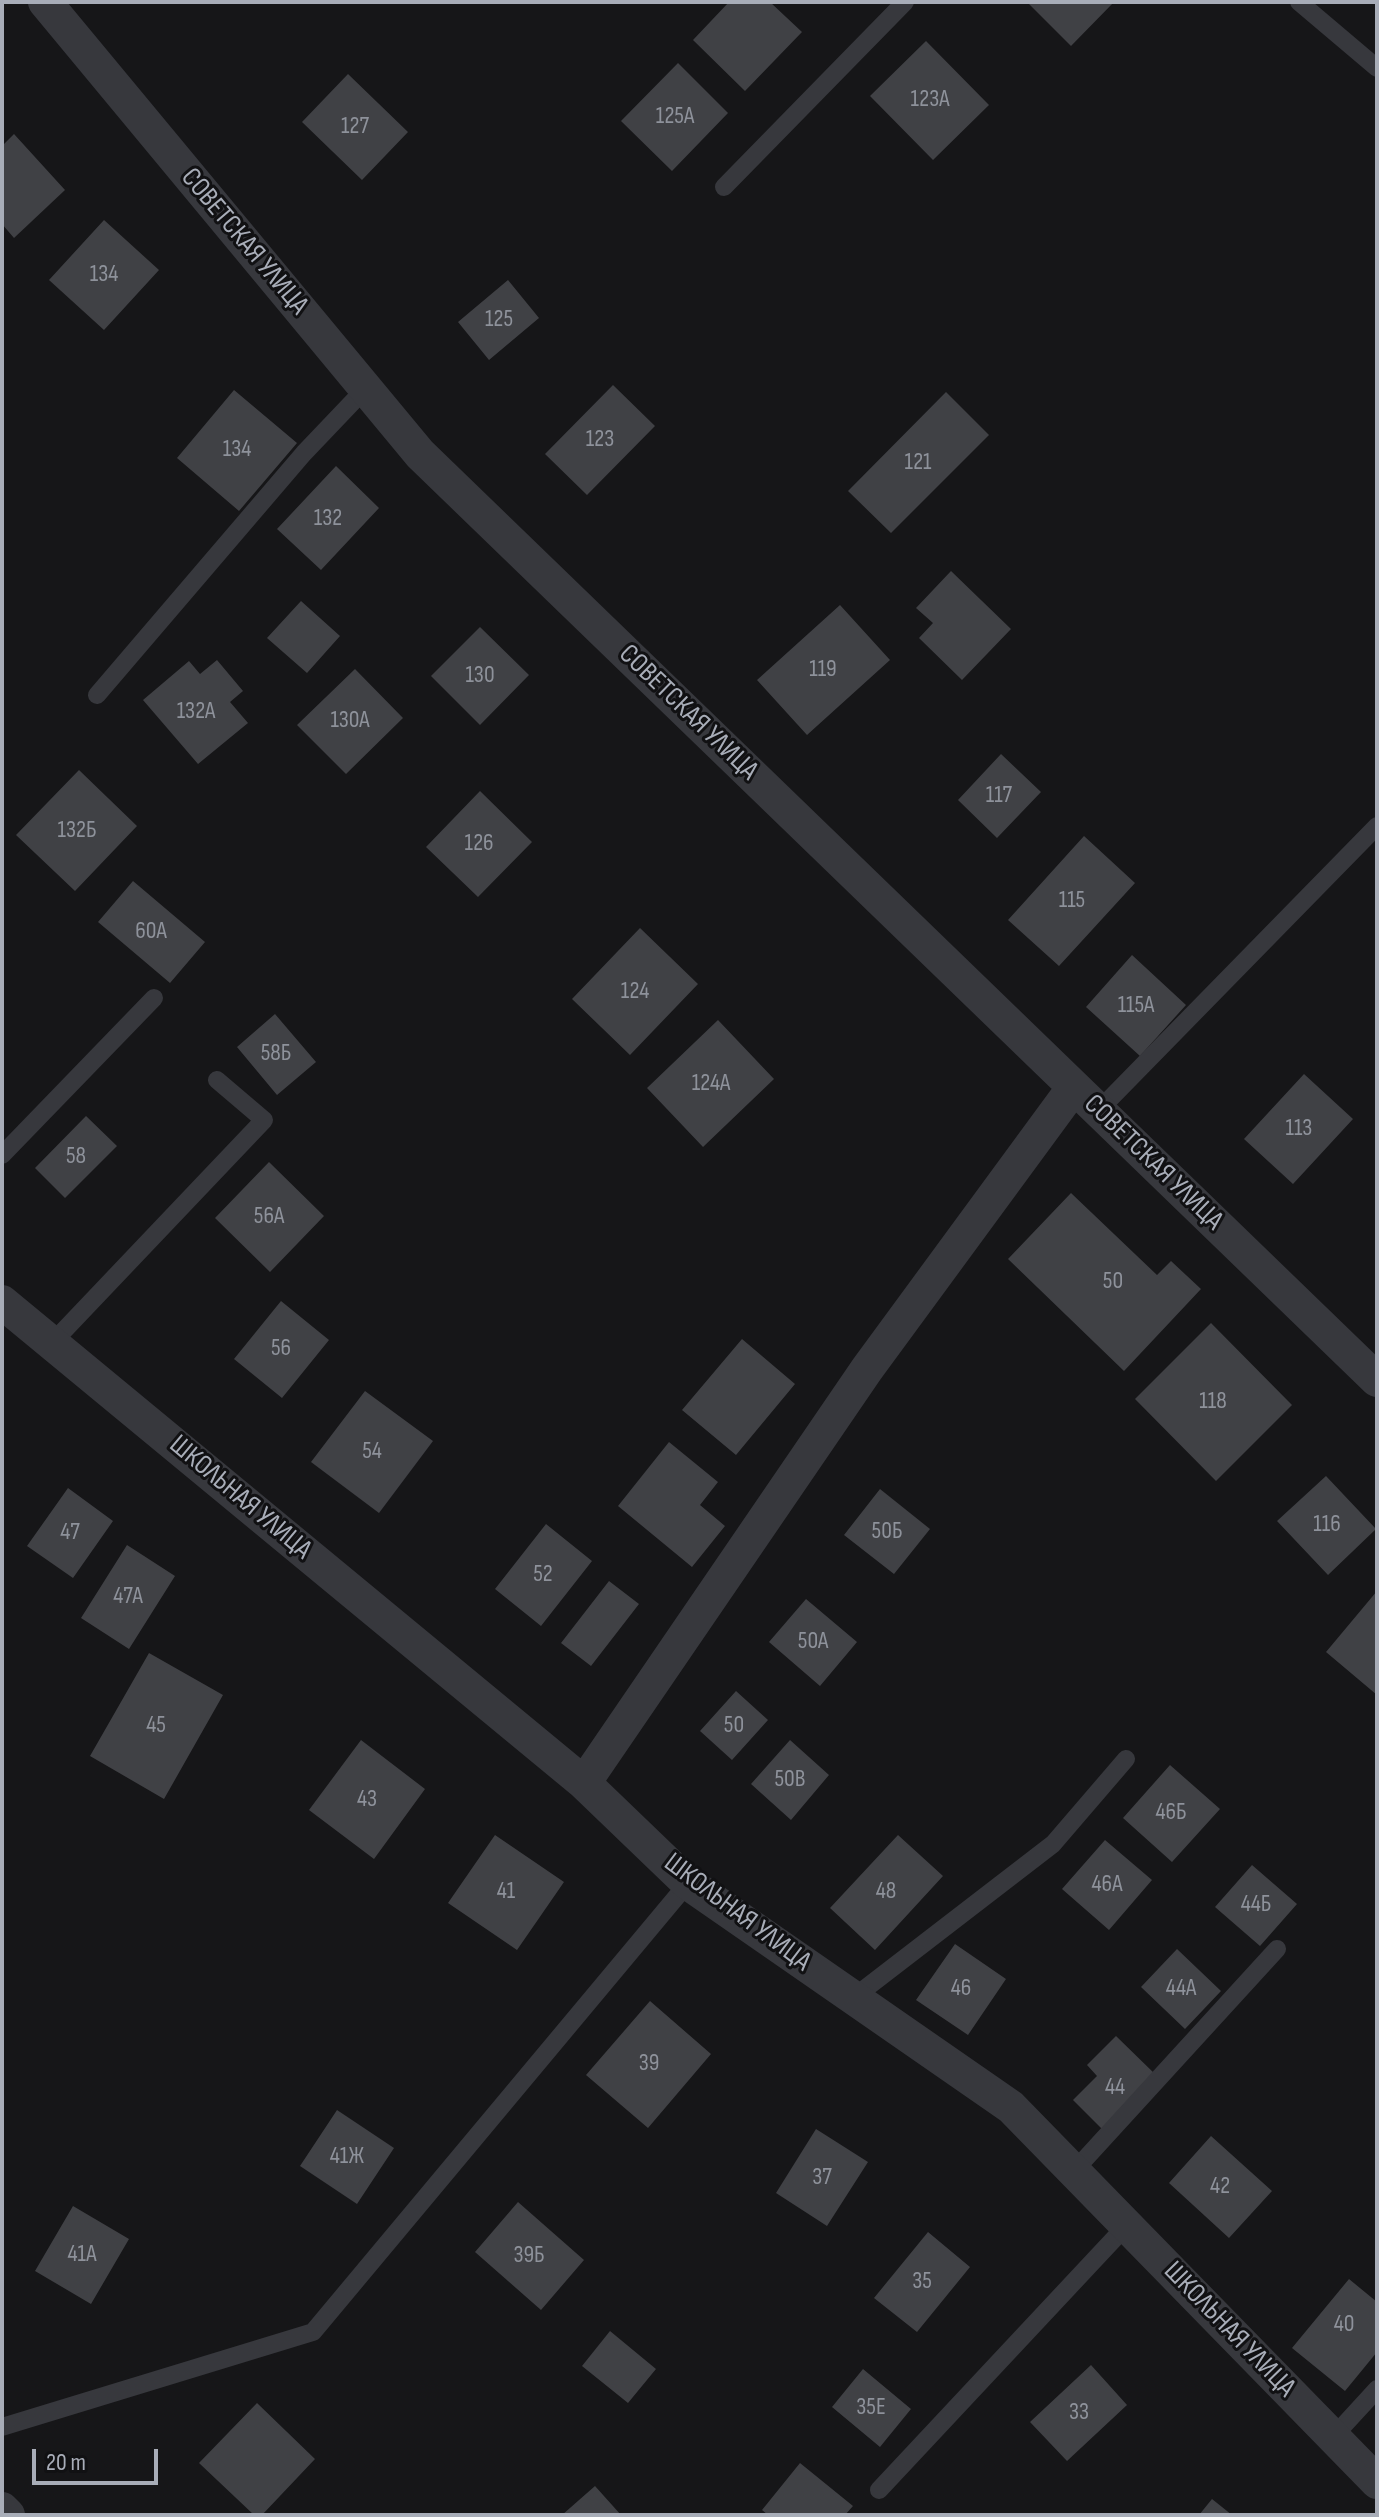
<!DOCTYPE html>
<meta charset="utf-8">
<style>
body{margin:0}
#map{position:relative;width:1379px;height:2517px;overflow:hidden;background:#161618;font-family:"Sofia Sans Condensed",sans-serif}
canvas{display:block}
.frame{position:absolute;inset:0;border:4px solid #a8adb8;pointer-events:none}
.scale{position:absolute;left:32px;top:2449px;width:126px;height:36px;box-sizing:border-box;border:4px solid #a8adb8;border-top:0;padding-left:10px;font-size:24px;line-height:28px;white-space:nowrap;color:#a8adb8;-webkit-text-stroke:6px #111113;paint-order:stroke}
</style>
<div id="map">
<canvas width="1379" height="2517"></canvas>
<div class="frame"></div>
<div class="scale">20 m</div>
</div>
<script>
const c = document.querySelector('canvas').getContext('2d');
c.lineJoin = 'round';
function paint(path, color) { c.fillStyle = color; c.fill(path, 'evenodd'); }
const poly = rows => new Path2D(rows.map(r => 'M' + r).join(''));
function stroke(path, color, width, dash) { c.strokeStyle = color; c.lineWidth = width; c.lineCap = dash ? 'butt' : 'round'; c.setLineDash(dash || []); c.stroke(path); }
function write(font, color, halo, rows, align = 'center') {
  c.font = font + ' "Sofia Sans Condensed",sans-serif'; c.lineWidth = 6; c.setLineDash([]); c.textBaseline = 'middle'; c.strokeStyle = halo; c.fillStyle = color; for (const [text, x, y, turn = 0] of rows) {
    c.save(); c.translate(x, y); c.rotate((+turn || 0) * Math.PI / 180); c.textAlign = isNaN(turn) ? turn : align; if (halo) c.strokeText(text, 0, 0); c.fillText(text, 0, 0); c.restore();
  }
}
const building = poly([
 [729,2,770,2,802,32,745,91,693,40],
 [1027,2,1114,2,1071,46],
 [926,41,989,105,933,160,870,96],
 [678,63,728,113,672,171,621,121],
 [348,74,408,132,362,180,302,122],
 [14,134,65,190,14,238,2,224,2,146],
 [104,220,159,270,104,330,49,280],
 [508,280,539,318,489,360,458,322],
 [613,385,655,426,587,495,545,454],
 [234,390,297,443,239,511,177,458],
 [946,392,989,435,891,533,848,491],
 [336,466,379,508,321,570,277,529],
 [951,571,1011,629,962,680,919,638,933,623,916,608],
 [301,601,340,636,307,673,267,638],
 [840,605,890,660,807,735,757,680],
 [480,627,529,675,480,725,431,676],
 [217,660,243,691,230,702,248,723,198,764,143,700,189,661,200,674],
 [355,669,403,718,346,774,297,725],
 [1001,754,1041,792,997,838,958,800],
 [79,770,137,826,75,891,16,835],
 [480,791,532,842,478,897,426,847],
 [1084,836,1135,883,1059,966,1008,920],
 [133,881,205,942,170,983,98,922],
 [640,928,698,984,630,1055,572,999],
 [1132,955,1186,1005,1140,1056,1086,1007],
 [275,1014,316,1062,277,1095,237,1047],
 [718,1020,774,1079,703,1147,647,1088],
 [1304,1074,1353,1119,1293,1184,1244,1139],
 [86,1116,117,1146,65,1198,35,1168],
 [269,1162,324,1216,270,1272,215,1218],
 [1071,1193,1157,1275,1171,1261,1201,1289,1124,1371,1008,1259],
 [281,1301,329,1340,282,1398,234,1359],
 [1211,1323,1292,1405,1216,1481,1135,1399],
 [742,1339,795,1384,736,1455,682,1410],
 [365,1391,433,1441,379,1513,311,1462],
 [669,1442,718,1482,700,1505,725,1526,692,1567,618,1506],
 [1326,1476,1376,1529,1328,1575,1277,1521],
 [68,1488,113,1521,73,1578,27,1546],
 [880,1489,930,1529,894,1574,844,1535],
 [546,1524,592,1561,541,1626,495,1589],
 [127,1545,175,1576,129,1649,81,1618],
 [609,1581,639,1604,591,1666,561,1643],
 [1377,1591,1377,1695,1326,1652],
 [806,1599,857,1642,820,1686,769,1642],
 [149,1653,223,1695,164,1799,90,1756],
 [736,1691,768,1720,732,1760,700,1731],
 [361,1740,425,1789,374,1859,309,1810],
 [790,1740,829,1775,791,1820,751,1784],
 [1170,1765,1220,1809,1172,1862,1123,1818],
 [495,1835,564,1882,517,1950,448,1903],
 [898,1835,943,1876,875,1950,830,1908],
 [1105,1840,1152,1880,1109,1930,1062,1889],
 [1252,1865,1297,1904,1260,1946,1215,1907],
 [955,1944,1006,1979,968,2035,916,2000],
 [1177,1949,1221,1991,1185,2029,1141,1987],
 [650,2001,711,2054,648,2128,586,2075],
 [1116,2036,1157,2076,1103,2130,1073,2100,1097,2076,1087,2065],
 [337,2110,394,2148,357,2204,300,2166],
 [816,2129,868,2162,827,2226,776,2193],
 [1211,2136,1272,2191,1229,2238,1169,2183],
 [518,2202,584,2260,541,2310,475,2252],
 [73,2206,129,2239,91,2304,35,2271],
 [928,2232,970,2267,917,2332,874,2298],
 [1349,2279,1377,2302,1377,2352,1345,2391,1292,2348],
 [610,2331,656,2369,628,2403,582,2366],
 [1091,2365,1127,2405,1067,2461,1030,2422],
 [863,2369,911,2409,880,2447,832,2407],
 [257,2403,315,2459,262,2515,254,2515,199,2463],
 [800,2463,853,2506,845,2515,768,2515,762,2510],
 [595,2486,621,2515,562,2515],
 [1212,2499,1232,2515,1199,2515]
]);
const service = poly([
 [1299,2,1377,68],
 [724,187,905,2],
 [97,695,304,453,365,389],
 [1099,1110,1377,826],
 [2,1155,154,998],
 [52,1343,264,1120,217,1080],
 [853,1998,1053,1844,1126,1759],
 [1074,2171,1277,1949],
 [2,2427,313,2332,688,1883],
 [1333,2437,1377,2389],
 [879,2490,1127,2225]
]);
const minor = poly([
 [45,2,420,454,1377,1380],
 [2,1302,584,1783,688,1883,1011,2107,1377,2482],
 [584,1783,867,1369,1074,1087],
 [2,2509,8,2515]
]);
const numberNames = [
 ["123А",930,100],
 ["125А",675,117],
 ["127",355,127],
 ["134",104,275],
 ["125",499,320],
 ["123",600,440],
 ["134",237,450],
 ["121",918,463],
 ["132",328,519],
 ["119",823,670],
 ["130",480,676],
 ["132А",196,712],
 ["130А",350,721],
 ["117",999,796],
 ["132Б",77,831],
 ["126",479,844],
 ["115",1072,901],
 ["60А",151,932],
 ["124",635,992],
 ["115А",1136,1006],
 ["58Б",276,1054],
 ["124А",711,1084],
 ["113",1299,1129],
 ["58",76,1157],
 ["56А",269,1217],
 ["50",1113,1282],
 ["56",281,1349],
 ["118",1213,1402],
 ["54",372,1452],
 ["116",1327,1525],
 ["50Б",887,1532],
 ["47",70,1533],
 ["52",543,1575],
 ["47А",128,1597],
 ["50А",813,1642],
 ["45",156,1726],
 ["50",734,1726],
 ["50В",790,1780],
 ["43",367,1800],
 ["46Б",1171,1813],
 ["46А",1107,1885],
 ["41",506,1892],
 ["48",886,1892],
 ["44Б",1256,1905],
 ["46",961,1989],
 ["44А",1181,1989],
 ["39",649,2064],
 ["44",1115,2088],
 ["41Ж",347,2157],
 ["37",822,2178],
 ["42",1220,2187],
 ["41А",82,2255],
 ["39Б",529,2256],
 ["35",922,2282],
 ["40",1344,2325],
 ["35Е",871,2408],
 ["33",1079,2413]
];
const streetNames = [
 ["СОВЕТСКАЯ УЛИЦА",244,242,50],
 ["СОВЕТСКАЯ УЛИЦА",688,713,44],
 ["СОВЕТСКАЯ УЛИЦА",1153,1163,44],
 ["ШКОЛЬНАЯ УЛИЦА",240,1498,40],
 ["ШКОЛЬНАЯ УЛИЦА",737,1913,37],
 ["ШКОЛЬНАЯ УЛИЦА",1229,2330,46]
];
paint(building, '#404145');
stroke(service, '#37383d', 18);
stroke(minor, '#37383d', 34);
write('24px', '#8e929b', null, numberNames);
write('28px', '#a8adb8', '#111113', streetNames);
</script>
